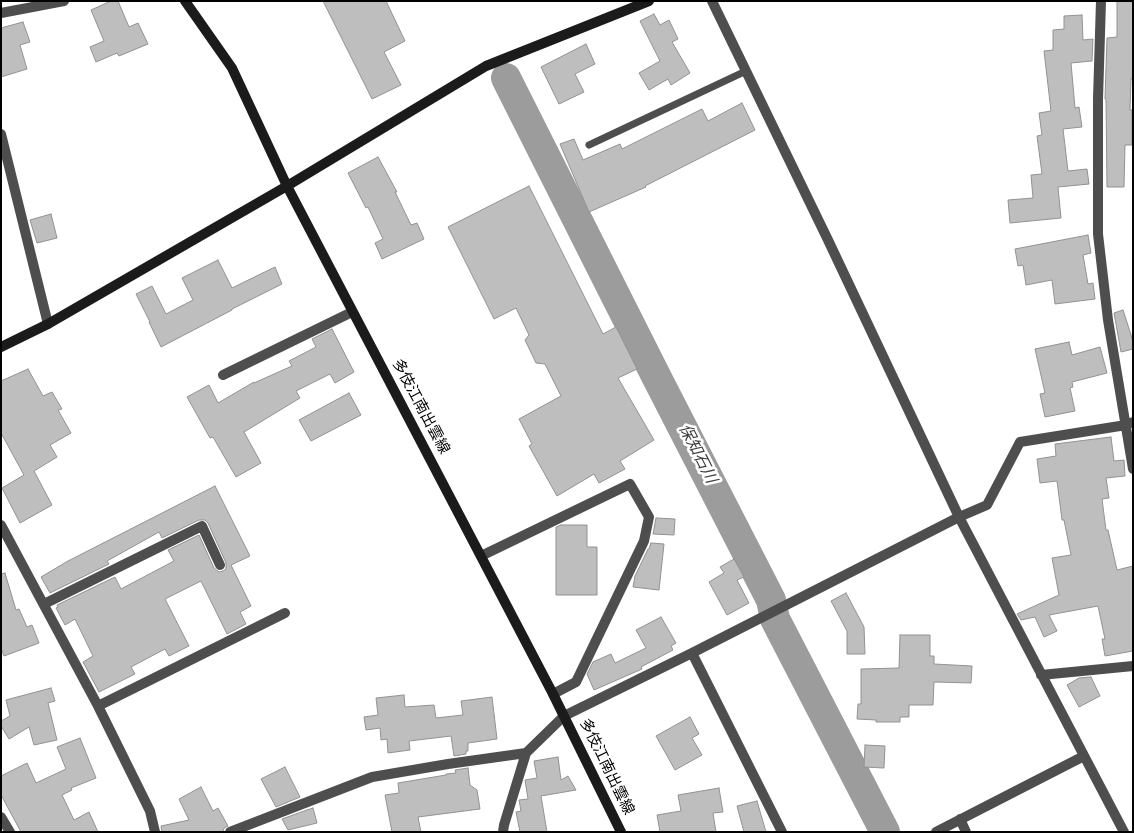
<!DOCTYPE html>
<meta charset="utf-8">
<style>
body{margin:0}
#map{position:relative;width:1134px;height:833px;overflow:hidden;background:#fff;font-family:Jost,sans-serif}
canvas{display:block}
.frame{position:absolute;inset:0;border:2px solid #000;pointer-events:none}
</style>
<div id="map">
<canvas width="1134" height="833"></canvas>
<div class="frame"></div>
</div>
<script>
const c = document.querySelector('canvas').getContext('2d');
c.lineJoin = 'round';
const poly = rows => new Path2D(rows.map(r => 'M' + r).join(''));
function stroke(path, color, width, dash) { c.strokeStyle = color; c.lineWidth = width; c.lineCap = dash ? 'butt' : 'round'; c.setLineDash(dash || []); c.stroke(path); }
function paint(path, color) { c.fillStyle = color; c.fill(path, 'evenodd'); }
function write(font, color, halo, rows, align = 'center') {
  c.font = font + ' Jost,"Noto Sans JP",sans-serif'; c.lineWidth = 5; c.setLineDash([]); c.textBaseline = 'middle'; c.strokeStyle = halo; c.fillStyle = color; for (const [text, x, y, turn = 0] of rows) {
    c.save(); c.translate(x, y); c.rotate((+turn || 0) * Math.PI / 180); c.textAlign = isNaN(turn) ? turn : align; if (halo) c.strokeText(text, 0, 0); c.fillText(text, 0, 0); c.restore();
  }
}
const river = poly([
 [506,78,656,376,771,600,775,619,885,832]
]);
const building = poly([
 [111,1,118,1,129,27,138,23,148,44,119,56,117,53,96,62,90,47,104,41,91,10,111,1],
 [323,1,386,1,405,41,384,52,401,85,372,99,323,1],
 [1117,1,1133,1,1133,79,1131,79,1130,110,1132,110,1132,145,1125,145,1124,187,1107,187,1106,100,1105,99,1107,38,1117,37,1117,1],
 [654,14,660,25,669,20,678,39,672,42,690,73,671,85,668,79,649,90,639,73,660,61,640,21,654,14],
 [1082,15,1083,40,1093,39,1092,61,1071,63,1075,108,1079,107,1082,127,1063,129,1068,171,1087,169,1089,184,1058,187,1061,218,1010,223,1008,200,1033,198,1031,175,1042,174,1037,136,1042,135,1039,113,1051,111,1044,51,1053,50,1053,30,1064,29,1064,16,1082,15],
 [23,22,30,42,20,45,27,69,1,77,1,28,23,22],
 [586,44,595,64,575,74,584,92,559,104,541,67,586,44],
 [742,103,755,130,645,186,646,187,589,212,560,144,574,139,583,160,620,144,622,149,702,109,708,121,742,103],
 [378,157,397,192,395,192,411,225,417,223,424,239,382,259,375,243,383,239,368,207,366,208,348,173,378,157],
 [529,186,603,334,616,327,637,369,618,378,654,440,620,461,625,469,599,483,594,474,557,496,529,446,532,444,519,419,561,396,545,364,536,363,525,340,529,335,516,308,494,319,448,227,529,186],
 [51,214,57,238,37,243,30,220,51,214],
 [1088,235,1091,253,1083,255,1088,284,1093,283,1095,299,1055,304,1052,280,1026,285,1023,265,1018,266,1015,249,1088,235],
 [218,260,232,288,275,267,282,284,232,309,232,310,161,347,149,322,150,322,136,294,152,286,166,314,193,300,182,278,218,260],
 [1123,310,1133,341,1133,349,1121,352,1114,313,1123,310],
 [332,329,354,372,335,383,330,374,296,391,300,398,244,432,261,463,236,477,213,437,210,438,187,397,209,385,218,403,254,382,254,383,292,366,289,361,316,347,312,339,332,329],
 [1069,342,1072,355,1100,347,1107,373,1072,382,1073,387,1070,388,1075,411,1045,417,1040,394,1045,393,1035,349,1069,342],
 [28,369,43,396,52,392,62,409,58,410,71,433,50,445,57,457,34,471,52,505,20,523,2,488,24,475,1,433,1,381,28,369],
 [349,393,361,415,311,441,299,420,349,393],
 [1111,437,1114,461,1124,460,1125,476,1106,478,1109,498,1102,499,1106,530,1108,530,1117,570,1133,566,1133,651,1105,656,1102,639,1105,639,1098,606,1049,615,1057,631,1044,637,1035,617,1021,620,1017,614,1059,595,1052,558,1071,555,1064,520,1062,520,1057,481,1040,483,1037,459,1056,456,1055,444,1111,437],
 [215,486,250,556,231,565,251,606,240,612,246,624,227,634,201,581,165,599,189,646,169,656,165,649,131,667,135,674,99,692,83,662,93,656,75,619,65,625,56,608,58,607,57,605,115,577,121,589,174,561,168,550,199,535,214,568,219,572,223,571,226,569,226,563,208,523,205,520,199,520,162,538,159,532,107,561,109,564,50,593,41,577,68,561,215,486],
 [656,518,675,519,674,535,653,534,656,518],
 [561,525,587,525,587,547,597,547,597,595,556,595,556,527,561,525],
 [651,543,664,544,659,590,633,587,635,576,648,549,649,549,651,543],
 [734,559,744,577,737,580,749,603,727,615,709,582,724,573,720,567,734,559],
 [5,573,16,610,19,609,27,627,32,625,39,643,4,656,1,648,1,574,5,573],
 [846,593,864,627,865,654,847,654,847,631,831,601,846,593],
 [661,617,676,643,671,646,673,650,641,667,642,669,594,690,587,674,593,662,611,654,615,663,646,648,636,630,661,617],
 [900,635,930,635,930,656,934,656,934,664,972,666,971,683,934,682,933,705,909,705,909,717,900,717,900,722,876,722,876,720,857,719,858,704,861,704,861,669,899,668,900,635],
 [1091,677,1100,696,1079,707,1067,685,1079,678,1091,677],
 [51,688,55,701,48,703,57,740,34,745,29,727,9,739,1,726,1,721,10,716,6,700,51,688],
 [404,695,405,707,434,705,436,718,463,715,461,701,492,697,497,739,468,743,468,751,466,751,466,754,454,756,451,736,409,741,410,750,388,753,387,739,381,740,380,728,366,730,364,717,378,715,376,698,404,695],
 [690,717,699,734,692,738,702,755,675,770,656,736,690,717],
 [80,738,96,778,71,788,72,790,62,795,74,820,89,812,98,832,21,832,1,795,1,776,27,763,36,783,66,769,57,747,80,738],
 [865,745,885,746,884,768,864,767,865,745],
 [558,757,561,780,568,776,576,790,541,796,547,832,520,832,516,812,521,811,519,800,528,799,525,780,537,778,534,761,558,757],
 [285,767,300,797,276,807,261,779,285,767],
 [468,768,470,785,477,790,480,809,418,817,421,832,392,832,385,795,399,793,398,783,446,775,446,774,456,773,455,770,468,768],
 [201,787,213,811,218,808,228,826,224,828,223,832,162,832,161,826,189,820,179,799,201,787],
 [719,788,723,812,713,813,716,832,660,832,657,815,681,811,678,795,719,788],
 [757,801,766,832,744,832,737,806,757,801],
 [313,808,317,823,288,830,282,819,307,810,313,808]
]);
const lane = poly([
 [589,145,746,71]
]);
const street = poly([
 [712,1,828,240,959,517,1124,832],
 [1101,1,1098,99,1098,234,1108,320,1133,469],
 [1,13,64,1],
 [1,134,48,324],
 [223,375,352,312],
 [1,525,98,706,150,811,155,832],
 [481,556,630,484,649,517,644,541,576,682,553,694],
 [44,604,202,526,220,565],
 [692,653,782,832],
 [1041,675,1133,666],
 [98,706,285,613],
 [1,817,10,832],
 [960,819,966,832],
 [230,832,372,777,448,764,526,753],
 [503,832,504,825,526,753,564,716,692,653,959,517,987,505,1020,442,1126,425,1133,422],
 [936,832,1084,756]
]);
const secondary = poly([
 [185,1,232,68,287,186,553,694,621,832],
 [1,347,48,324,287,186,486,66,649,1]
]);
const streetNames = [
 ["多伎江南出雲線",420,407,62],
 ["多伎江南出雲線",606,767,64]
];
const waterNames = [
 ["保知石川",697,454,63]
];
stroke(river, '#9c9c9c', 30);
paint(building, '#bebebe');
stroke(building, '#929292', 1);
stroke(lane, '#4e4e4e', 7);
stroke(street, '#4e4e4e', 10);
stroke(secondary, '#1b1b1b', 10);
write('15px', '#000', '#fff', streetNames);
write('italic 16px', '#3d3d3d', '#fff', waterNames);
</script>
